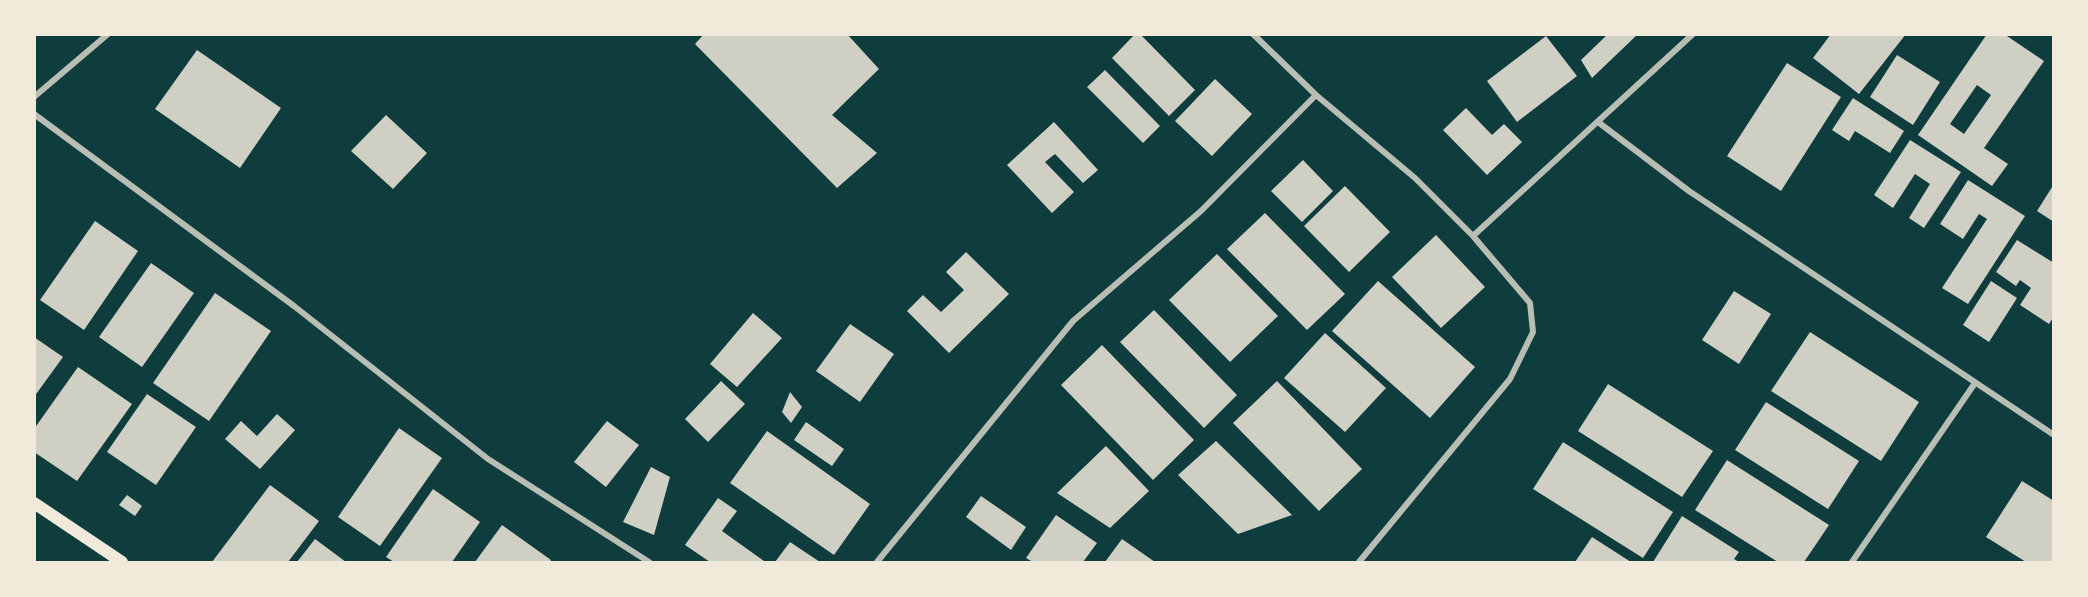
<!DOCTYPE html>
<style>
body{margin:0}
#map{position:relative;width:2088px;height:597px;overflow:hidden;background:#0f3d3e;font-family:"Varela Round",sans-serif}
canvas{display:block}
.frame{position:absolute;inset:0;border:36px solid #f1e9da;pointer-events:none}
</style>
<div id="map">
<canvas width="2088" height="597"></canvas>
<div class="frame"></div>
</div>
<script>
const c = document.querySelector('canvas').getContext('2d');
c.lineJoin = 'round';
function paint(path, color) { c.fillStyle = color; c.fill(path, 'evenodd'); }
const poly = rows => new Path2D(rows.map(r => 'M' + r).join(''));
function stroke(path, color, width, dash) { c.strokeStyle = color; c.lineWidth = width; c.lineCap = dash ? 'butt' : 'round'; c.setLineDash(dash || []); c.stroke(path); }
const building = poly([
 [704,34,847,34,879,69,832,115,877,153,837,188,695,44],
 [1135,34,1140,34,1195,90,1169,116,1112,58],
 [1608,34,1638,34,1592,78,1581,60],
 [1831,34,1906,34,1859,94,1813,58],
 [1987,34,2004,34,2044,61,1984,148,2008,164,1992,186,1918,135],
 [1977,85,1991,95,1964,134,1950,124],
 [1546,36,1577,76,1517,122,1487,81],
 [197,50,281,108,240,168,155,109],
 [1897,55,1940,82,1913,125,1870,97],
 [1787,63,1841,97,1781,191,1727,156],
 [1105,70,1160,126,1143,143,1087,87],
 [1215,79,1252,114,1212,156,1175,121],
 [1853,98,1904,131,1890,153,1855,131,1849,141,1832,130],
 [1466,108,1492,135,1504,124,1522,142,1487,175,1443,130],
 [386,115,427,153,393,189,351,151],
 [1054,122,1098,170,1083,183,1055,154,1045,162,1074,192,1052,213,1007,165],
 [1910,140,1961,172,1924,228,1909,218,1930,184,1915,174,1893,208,1874,195],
 [1303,160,1333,191,1302,222,1271,191],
 [1968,180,2025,216,1968,304,1942,288,1987,219,1979,214,1963,239,1940,224],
 [2054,184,2054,222,2037,211],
 [1345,186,1390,232,1349,272,1304,226],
 [1265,213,1345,294,1307,330,1227,249],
 [95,221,138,251,84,330,40,300],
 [1436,235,1485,287,1441,328,1392,277],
 [2017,240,2054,263,2054,316,2049,324,2020,305,2031,288,2020,280,2016,286,1996,272],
 [966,252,1009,294,949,353,907,311,923,295,941,312,964,290,946,272],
 [1217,254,1278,316,1230,362,1169,300],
 [151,263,194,293,142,367,99,337],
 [1378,281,1475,367,1430,418,1332,331],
 [1991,281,2017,298,1989,342,1963,325],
 [1734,291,1771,314,1739,364,1702,340],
 [215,293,271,331,209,421,153,383],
 [1154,310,1237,395,1204,428,1120,342],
 [753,313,782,338,737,387,710,364],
 [850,324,894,354,860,402,816,371],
 [1810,332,1919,402,1881,461,1771,391],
 [1325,333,1386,388,1345,432,1284,378],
 [34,337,63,357,34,397],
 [1102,345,1194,440,1153,480,1061,385],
 [78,367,132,404,77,481,34,452,34,429],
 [721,381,745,404,708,442,685,419],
 [1277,381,1362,469,1319,511,1233,423],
 [1608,384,1713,451,1682,497,1578,431],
 [790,392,802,407,791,423,782,412],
 [147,394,196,427,156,485,107,452],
 [1766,402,1859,461,1828,509,1735,450],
 [277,414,295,430,260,469,225,439,241,421,257,436],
 [607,421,639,445,606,487,574,462],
 [806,422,844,449,832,466,794,440],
 [399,428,442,458,380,546,338,517],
 [767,431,870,504,834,555,730,483],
 [1216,441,1292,515,1238,534,1178,475],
 [1563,442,1673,512,1643,558,1533,489],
 [1106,446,1149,491,1110,528,1057,493],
 [1727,460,1829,525,1804,562,1778,562,1695,510],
 [651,467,670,477,654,535,623,522],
 [2022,481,2054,501,2054,562,2026,562,1986,537],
 [270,485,319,521,288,562,212,562],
 [433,489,480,522,452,562,394,562,386,557],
 [127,495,142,506,135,516,119,505],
 [981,496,1026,527,1011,550,966,517],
 [718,498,737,511,722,531,764,561,763,562,710,562,685,545],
 [1056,515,1097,543,1083,562,1033,562,1026,558],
 [1682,516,1739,552,1734,559,1739,562,1653,562],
 [502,525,551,560,550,562,475,562],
 [1592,537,1631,562,1575,562],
 [315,539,346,562,297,562],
 [1122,539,1155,562,1105,562],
 [790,542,820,562,775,562]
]);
const minor = poly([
 [1253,34,1316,95,1415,178,1473,236,1530,303,1533,332,1510,379,1359,562],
 [34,97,108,34],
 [34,114,294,306,488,459,649,562],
 [1598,122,1689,191,2054,435],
 [1473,236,1693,34],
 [877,562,1073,321,1201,211,1316,95],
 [1852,562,1975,383]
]);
const secondary = poly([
 [34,503,122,562]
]);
paint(building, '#cfcfc3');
stroke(minor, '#b8beb3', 6);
stroke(secondary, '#f1e9da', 12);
</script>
